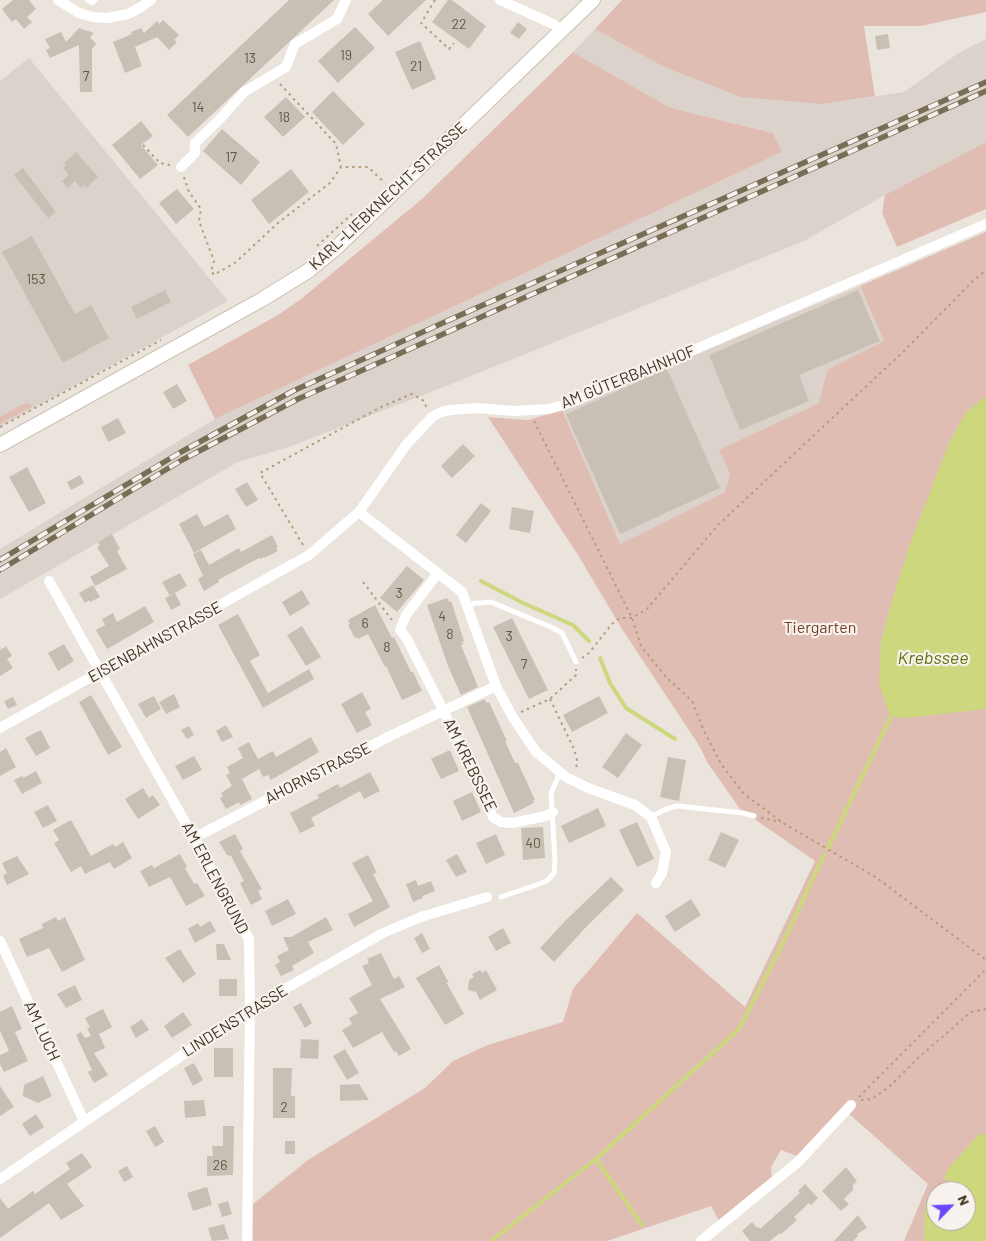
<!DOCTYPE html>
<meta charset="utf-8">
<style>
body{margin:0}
#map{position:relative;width:986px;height:1241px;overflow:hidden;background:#ebe4dd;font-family:Barlow,sans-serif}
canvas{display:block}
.north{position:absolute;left:926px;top:1181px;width:50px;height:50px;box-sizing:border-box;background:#f7f2ed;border:1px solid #aca59a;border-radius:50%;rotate:66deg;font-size:14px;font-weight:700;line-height:20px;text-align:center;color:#3c321d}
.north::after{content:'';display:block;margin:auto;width:18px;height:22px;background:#6c47ff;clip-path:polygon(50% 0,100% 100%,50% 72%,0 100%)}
</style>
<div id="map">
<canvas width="986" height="1241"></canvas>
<div class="north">N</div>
</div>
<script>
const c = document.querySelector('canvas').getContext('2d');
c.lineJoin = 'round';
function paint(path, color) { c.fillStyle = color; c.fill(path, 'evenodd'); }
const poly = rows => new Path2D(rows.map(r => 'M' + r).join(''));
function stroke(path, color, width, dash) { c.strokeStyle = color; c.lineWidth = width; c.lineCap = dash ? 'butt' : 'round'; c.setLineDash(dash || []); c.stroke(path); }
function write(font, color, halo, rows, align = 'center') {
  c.font = font + ' Barlow,sans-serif'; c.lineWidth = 4.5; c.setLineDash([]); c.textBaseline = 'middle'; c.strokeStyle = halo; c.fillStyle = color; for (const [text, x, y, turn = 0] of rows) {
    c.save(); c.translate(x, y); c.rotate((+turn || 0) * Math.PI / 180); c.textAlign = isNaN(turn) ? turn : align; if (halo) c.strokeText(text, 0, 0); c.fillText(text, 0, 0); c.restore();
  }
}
const built = poly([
 [595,29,664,67,823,104,904,92,960,52,986,39,986,142,885,195,804,241,449,385,289,447,238,462,0,599,0,549,215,419,782,152,773,133,671,108,573,52],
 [29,58,228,301,0,427,0,81],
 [860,286,885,341,827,370,819,403,720,450,730,474,725,492,620,544,562,410]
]);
const green = poly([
 [622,0,986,0,986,12,920,26,864,26,875,96,823,104,741,97,664,67,595,29],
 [573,52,671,108,773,133,782,152,215,419,188,365,278,315,301,299,422,199],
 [986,142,986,209,897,247,882,213,885,195],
 [986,232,986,1241,904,1241,928,1184,847,1112,803,1158,781,1150,771,1167,772,1178,719,1221,711,1206,607,1241,253,1241,253,1204,308,1160,425,1088,453,1061,488,1045,563,1022,573,989,637,913,745,1007,815,861,740,809,707,762,700,747,622,629,578,555,488,417,528,420,562,410,620,544,725,492,730,474,719,450,819,403,827,370,884,341,860,286],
 [936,1191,966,1191,966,1221,936,1221],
 [27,403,33,406,0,424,0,417,23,404]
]);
const water = poly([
 [986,396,986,709,906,718,890,716,879,684,881,641,891,604,910,544,949,443,966,412],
 [986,1134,986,1241,924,1241,925,1205,934,1199,936,1200,936,1221,966,1221,966,1191,955,1191,944,1177,949,1168,978,1135]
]);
const stream = poly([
 [481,581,523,603,573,625,589,641],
 [600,658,610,683,626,708,675,739],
 [828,848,893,712],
 [596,1159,642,1225],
 [491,1241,596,1159,739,1029,781,947,824,855]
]);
const building = poly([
 [13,0,29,0,36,9,27,17,32,22,24,29,16,19,12,22,2,9],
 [289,0,334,0,188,137,167,115],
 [383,0,426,0,388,36,368,14],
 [448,0,452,0,486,26,469,49,432,22],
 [163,20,179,35,174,40,177,42,169,50,157,37,135,47,142,66,125,73,113,42,132,34,131,32,141,28,144,33,157,21,159,24],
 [518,22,527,29,519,39,510,33],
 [355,27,375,48,338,83,318,61],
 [79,28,94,33,90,37,96,44,92,49,92,92,80,92,79,45,50,58,46,50,50,48,45,39,61,32,66,42],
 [888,34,890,48,877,50,875,36],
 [420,41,436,79,412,90,395,52],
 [333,91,365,124,343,145,312,112],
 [286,97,305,117,283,137,264,117],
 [141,121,153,136,141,145,158,165,140,179,112,145],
 [222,129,260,162,241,185,203,151],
 [76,152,98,177,86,188,84,185,81,188,75,181,68,188,62,181,69,175,63,168,66,166,64,163],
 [23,168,56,212,48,218,14,175],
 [291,169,309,192,269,224,251,200],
 [177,189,194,209,176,224,159,203],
 [32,236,75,314,91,305,109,338,63,363,2,252],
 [165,290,171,302,137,319,131,307],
 [858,290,880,341,799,375,809,401,740,430,709,355],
 [667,369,720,488,620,534,566,414],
 [177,384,187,401,173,409,163,392],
 [118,418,126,433,108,442,101,427],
 [463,444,475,456,452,478,441,466],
 [27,467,46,503,29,512,9,477],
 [80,475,84,483,71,490,67,482],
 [247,482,258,500,246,507,235,489],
 [481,503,491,511,466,543,456,535],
 [512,507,534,511,530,533,509,529],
 [197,514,204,527,228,514,236,529,194,553,179,524],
 [112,534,120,549,117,551,127,569,95,586,90,577,109,566,97,547,100,545,98,542],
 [272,535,278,547,276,548,278,551,264,558,264,557,260,559,259,558,218,580,219,582,204,591,198,579,203,576,193,554,201,550,209,565,239,548,241,552],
 [407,566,424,580,397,612,380,598],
 [180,573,187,586,170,596,162,582],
 [93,585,100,597,90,602,89,600,85,603,79,593],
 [302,590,310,604,290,616,282,602],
 [175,593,181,605,171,610,165,598],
 [447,598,449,602,451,601,464,641,462,642,463,645,461,645,478,687,461,695,448,666,427,605],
 [375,605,392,638,394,637,411,672,413,672,422,691,402,700,386,666,385,667,368,634,358,639,357,637,355,638,348,625,350,624,348,620],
 [145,606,154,622,107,649,96,630,105,625,102,619,113,613,117,622],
 [238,614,260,655,250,661,268,693,309,669,314,679,263,708,218,625],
 [512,618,548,690,529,699,493,627],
 [302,626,321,657,306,666,287,635],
 [64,644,74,661,58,671,48,653],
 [6,646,12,656,7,659,13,668,0,676,0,647,1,650],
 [362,692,371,709,365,712,372,725,357,733,341,704],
 [174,694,180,707,166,714,159,702],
 [91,695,122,747,108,755,79,702],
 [154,696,161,709,146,718,138,704],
 [599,696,608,713,572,732,563,715],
 [13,697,17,705,8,709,4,701],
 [483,700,485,700,487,703,489,702,507,741,505,741,515,763,518,763,535,800,533,800,534,803,514,813,467,707],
 [226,725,233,737,222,742,216,731],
 [189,726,194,735,187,739,181,730],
 [41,730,50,748,36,756,25,738],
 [626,733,642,745,618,778,602,767],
 [311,737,319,752,271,780,268,775,263,777,259,769,242,779,252,799,240,805,239,802,226,809,220,798,223,796,221,793,232,786,226,775,230,773,227,767,243,758,238,748,249,742,258,759,273,751,276,757],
 [6,748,16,767,0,776,0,752],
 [450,750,459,771,441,779,431,759],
 [194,756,202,770,183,780,175,766],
 [668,757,686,760,679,801,660,797],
 [36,771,42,783,22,794,14,780,22,776,23,778],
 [370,772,380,791,364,799,360,791,311,818,315,826,300,833,290,813,319,798,317,795,338,784,340,788],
 [143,788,149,798,153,795,160,805,138,819,125,799],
 [472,792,481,812,462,821,453,801],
 [48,805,57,821,43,828,34,812],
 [598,808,606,826,569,843,561,826],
 [71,820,91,856,113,844,115,847,123,842,132,858,114,869,110,862,85,874,81,866,71,872,54,843,59,840,53,830],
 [637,822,654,859,637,867,619,830],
 [543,827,545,858,523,860,521,828],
 [721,832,739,840,725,868,708,860],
 [235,834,243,849,240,851,262,889,258,891,262,899,251,905,240,883,244,881,231,856,227,855,219,842],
 [496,834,505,855,486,864,476,843],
 [180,854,187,867,185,868,194,884,197,883,205,896,186,906,170,877,149,887,140,871,152,865,154,868],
 [457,854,467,872,456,877,446,860],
 [368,855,377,873,373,874,390,907,354,927,348,914,373,901,352,863],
 [17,856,29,874,7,885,3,876,7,873,2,863],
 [611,877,624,890,587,926,554,962,540,948,567,919],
 [416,880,418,886,431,881,435,891,422,896,423,898,413,902,406,884],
 [288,899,296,914,272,926,265,911],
 [691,899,701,915,675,932,665,916],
 [56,917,58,921,65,917,85,960,62,972,49,948,27,957,19,939,43,928,42,924],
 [326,917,333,930,308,942,314,953,292,966,294,970,281,976,275,965,280,962,277,956,289,950,283,937,291,937],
 [210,921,216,931,195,943,188,929,198,923,200,927],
 [503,928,511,943,496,951,488,937],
 [422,933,430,949,422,953,414,938],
 [216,944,224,944,231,960,217,960],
 [180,949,196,974,183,983,165,958],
 [381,953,394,979,399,976,405,987,380,999,411,1049,399,1056,396,1051,394,1052,382,1032,353,1048,342,1030,352,1024,349,1018,358,1013,349,998,372,985,362,966,369,963,367,959],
 [439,965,449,983,446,982,464,1014,445,1025,416,978],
 [480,970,482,973,486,970,497,990,480,1000,476,992,468,990,469,980,474,977,472,974],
 [219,979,237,979,237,996,219,996],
 [75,985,82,1000,66,1008,57,994],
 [301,1003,312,1023,305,1028,293,1007],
 [12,1006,22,1029,15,1032,28,1061,4,1072,0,1064,0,1055,9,1051,0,1031,0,1012],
 [103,1009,112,1027,99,1034,105,1048,94,1053,108,1075,94,1083,88,1072,92,1070,76,1035,81,1032,85,1038,91,1036,87,1028,90,1027,85,1018],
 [183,1012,192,1025,172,1038,164,1026],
 [142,1019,149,1030,136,1038,130,1027],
 [301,1039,319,1040,318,1059,300,1058],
 [214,1048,233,1048,233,1077,214,1077],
 [345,1049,359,1073,347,1080,333,1056],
 [194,1063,203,1080,193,1086,184,1068],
 [273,1068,292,1068,291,1096,295,1096,295,1118,273,1118],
 [43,1076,52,1096,38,1103,23,1096,24,1085],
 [359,1084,369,1100,340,1101,340,1085],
 [0,1086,14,1107,0,1116],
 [204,1100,206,1116,185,1118,184,1101],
 [36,1114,44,1127,30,1136,22,1124],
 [155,1126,164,1142,155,1147,146,1131],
 [223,1126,234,1126,233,1175,207,1176,207,1156,213,1156,212,1146,223,1146],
 [285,1141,295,1141,295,1154,285,1154],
 [82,1153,92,1167,67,1184,84,1206,61,1220,49,1203,0,1238,0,1198,8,1209,33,1191,35,1194,70,1169,66,1163],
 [127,1166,133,1177,124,1182,118,1171],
 [846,1167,857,1181,853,1185,853,1190,844,1199,849,1204,841,1211,822,1191],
 [805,1184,818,1198,811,1205,809,1203,794,1217,797,1220,781,1234,780,1233,770,1241,750,1241,742,1231,752,1222,757,1228,759,1227,760,1229,800,1193,798,1191],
 [207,1187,212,1205,193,1211,187,1193],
 [228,1201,232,1214,222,1217,218,1204],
 [858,1215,867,1228,857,1234,858,1236,853,1241,834,1241],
 [224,1224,229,1239,212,1241,208,1228]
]);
const path = poly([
 [435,0,421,23,449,49,454,43],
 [280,84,336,144,341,167],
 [143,145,160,163,170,165],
 [184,177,189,192,201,209,199,221,214,261,211,271,214,275,236,262,278,223,330,183,341,167,368,167,385,183],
 [317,246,352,214],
 [534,421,632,618,641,646,665,676,692,701,704,731,721,764,744,794,783,823,877,878,986,960],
 [0,427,161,340],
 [303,545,260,473,381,407,412,394,424,401,427,409],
 [363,582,392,620],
 [582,658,589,653,612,624,620,618,632,618,647,609,718,525,904,351,973,281,986,270],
 [550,699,574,749,577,760,576,771],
 [521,712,550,699,576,675,576,669],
 [761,818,781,822],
 [859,1097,986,969],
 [861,1100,872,1099,889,1087,918,1058,971,1012,986,1009]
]);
const lane = poly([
 [88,0,92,3,95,0],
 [468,604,491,602,553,628,562,633,576,662],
 [651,817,666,809,677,806,743,813,754,816],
 [501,897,539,884,548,880,554,873,555,861,551,793,560,773]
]);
const street = poly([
 [58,0,79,13,93,17,107,18,128,14,141,7,151,0],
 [500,0,553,24,563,30],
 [181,167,195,153,195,143,219,120,244,92,286,67,295,44,337,19,346,0],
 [359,512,462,592,496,686,512,716,536,752,566,777,588,788,635,805,651,817,666,852,662,873,656,883],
 [438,573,406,615,400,630,407,639,444,712,493,817,501,822,512,823,546,816,553,812],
 [49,581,194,838,249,939,250,1009,247,1241],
 [0,728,309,555,359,512,406,445,432,417,441,412,451,410,477,408,513,411,549,409,573,402,986,224],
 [194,838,390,736,496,686],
 [0,941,84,1121],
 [0,1179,250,1009,383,933,421,917,487,897],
 [701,1241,798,1162,851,1105]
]);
const secondary = poly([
 [0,445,261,300,308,271,336,248,593,0]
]);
const rail = poly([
 [0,560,181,452,293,391,447,321,986,82],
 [0,570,182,460,298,399,986,91]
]);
const numberNames = [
 ["22",459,24],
 ["19",346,55],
 ["13",250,58],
 ["21",416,66],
 ["7",86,76],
 ["14",198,107],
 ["18",284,117],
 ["17",231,157],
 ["153",36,279],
 ["3",399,593],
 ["4",442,616],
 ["6",365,623],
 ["8",450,634],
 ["3",509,636],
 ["8",387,647],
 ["7",524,664],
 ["40",533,843],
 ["2",284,1107],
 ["26",220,1165]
];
const streetNames = [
 ["KARL-LIEBKNECHT-STRASSE",388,196,-43],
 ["AM GÜTERBAHNHOF",628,377,-22],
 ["EISENBAHNSTRASSE",155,642,-29],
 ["AM KREBSSEE",470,765,64],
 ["AHORNSTRASSE",318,773,-27],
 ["AM ERLENGRUND",215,878,62],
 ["LINDENSTRASSE",235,1021,-32],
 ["AM LUCH",42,1031,65]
];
const parkNames = [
 ["Tiergarten",820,628]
];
const waterNames = [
 ["Krebssee",933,658]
];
paint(built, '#dbd3cb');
paint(green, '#dfbdb3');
paint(water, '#cdd77e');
stroke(stream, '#cdd77e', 4);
paint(building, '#c9c0b5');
stroke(secondary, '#ccc0af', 16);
stroke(path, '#b29e7a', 2, [2.5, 4]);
stroke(lane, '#fff', 5);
stroke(street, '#fff', 10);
stroke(secondary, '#fff', 14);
stroke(rail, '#786e57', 5.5);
stroke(rail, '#f7f2ed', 4, [11]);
write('14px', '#5f5643', null, numberNames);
write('16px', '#3c321d', '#f7f2ed', streetNames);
write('16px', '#774023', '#f7f2ed', parkNames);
write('italic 18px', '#667311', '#f7f2ed', waterNames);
</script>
